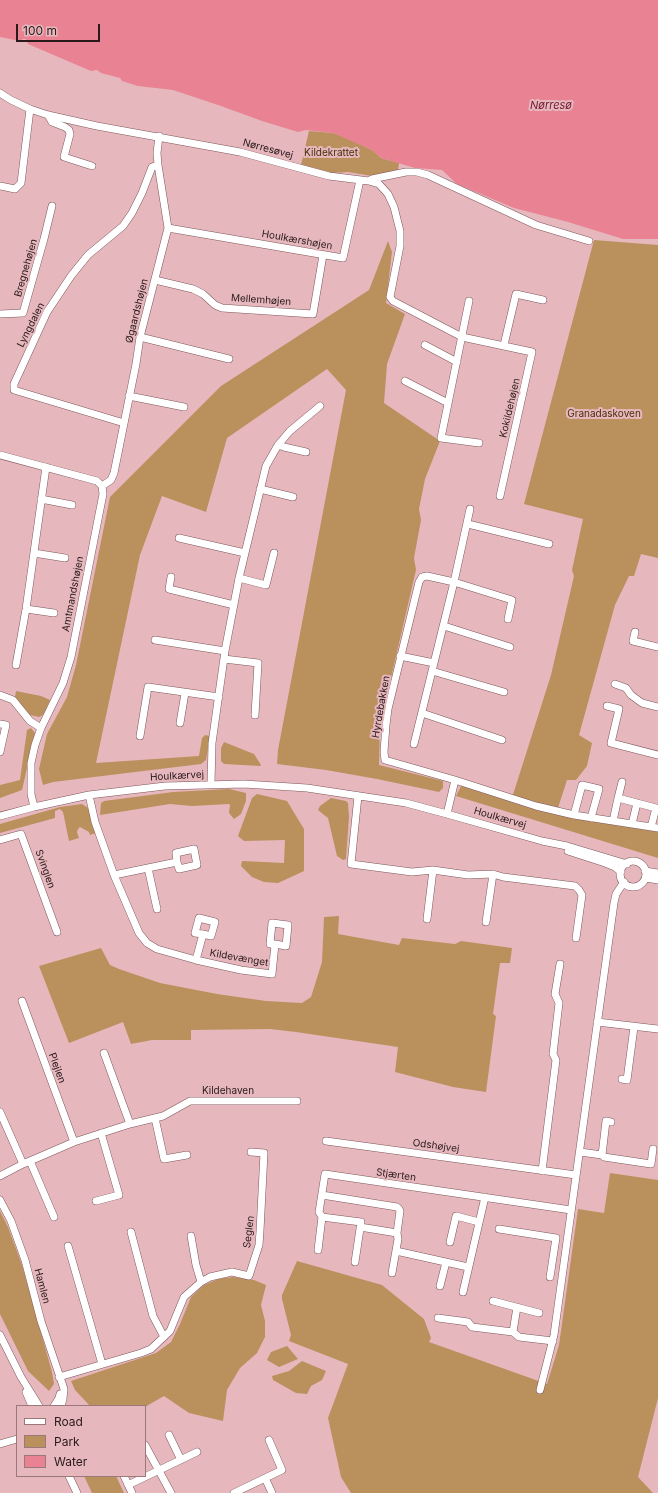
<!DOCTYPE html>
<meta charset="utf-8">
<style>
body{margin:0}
#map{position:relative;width:658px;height:1493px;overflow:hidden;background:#e6b8bd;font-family:Inter,sans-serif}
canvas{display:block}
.legend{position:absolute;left:16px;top:1405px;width:130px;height:72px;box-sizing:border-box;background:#e6b8bd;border:1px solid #9a787c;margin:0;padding:5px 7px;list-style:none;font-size:12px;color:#29191b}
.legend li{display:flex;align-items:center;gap:8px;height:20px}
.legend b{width:20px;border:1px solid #9a787c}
.scale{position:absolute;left:16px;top:24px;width:84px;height:18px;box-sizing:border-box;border:2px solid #29191b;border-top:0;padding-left:5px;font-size:12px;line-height:14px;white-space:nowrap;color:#29191b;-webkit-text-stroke:3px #e6b8bd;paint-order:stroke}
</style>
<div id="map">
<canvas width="658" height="1493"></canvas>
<ul class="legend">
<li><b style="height:5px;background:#fff"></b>Road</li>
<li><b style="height:11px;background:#ba905d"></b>Park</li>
<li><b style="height:11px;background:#e98292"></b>Water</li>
</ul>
<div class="scale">100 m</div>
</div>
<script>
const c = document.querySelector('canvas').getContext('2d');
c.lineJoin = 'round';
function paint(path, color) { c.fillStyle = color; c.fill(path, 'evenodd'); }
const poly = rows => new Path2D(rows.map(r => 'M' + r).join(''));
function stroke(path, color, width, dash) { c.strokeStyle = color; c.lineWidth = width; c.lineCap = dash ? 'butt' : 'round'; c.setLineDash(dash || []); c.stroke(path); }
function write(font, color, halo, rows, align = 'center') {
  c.font = font + ' Inter,sans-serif'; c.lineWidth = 4; c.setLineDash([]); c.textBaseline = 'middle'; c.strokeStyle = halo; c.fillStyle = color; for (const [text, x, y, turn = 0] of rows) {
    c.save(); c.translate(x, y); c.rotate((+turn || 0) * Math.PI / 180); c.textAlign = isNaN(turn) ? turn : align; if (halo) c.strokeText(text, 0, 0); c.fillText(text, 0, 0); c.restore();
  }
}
const green = poly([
 [309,131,333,133,344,137,372,150,381,158,399,163,398,170,372,176,348,172,332,173,301,165],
 [594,240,658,245,658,558,641,554,634,576,629,576,615,605,579,735,592,743,587,766,576,780,567,780,556,814,658,832,658,858,456,796,461,786,511,801,551,675,574,576,572,570,583,519,524,504],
 [388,241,392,252,386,303,405,314,387,364,384,403,440,441,425,479,419,509,421,520,414,558,416,570,380,725,379,765,443,781,443,788,439,792,377,779,326,770,277,764,278,750,346,390,327,369,227,438,206,512,162,496,140,555,96,763,199,756,202,738,205,735,210,736,206,760,201,764,53,782,43,785,39,769,47,734,67,697,76,665,110,497,221,386,369,290],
 [16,691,41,696,50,700,43,715,39,717,30,715,15,697],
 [31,728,35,733,22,790,0,798,0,785,20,780,27,730],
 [224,742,254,754,261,765,260,766,224,764,221,761,221,748],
 [229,789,246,793,246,801,241,814,234,819,229,813,230,805,229,804,192,806,170,804,100,815,101,803,104,801,173,792],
 [257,794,287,801,304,829,304,871,278,883,264,882,252,877,241,866,242,861,284,863,285,840,244,841,238,836,252,798],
 [331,798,346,801,348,803,349,817,346,859,343,860,337,856,328,818,318,810,320,806],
 [82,804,88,808,96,833,90,835,89,832,80,827,78,829,77,832,79,838,69,841,63,812,60,809,55,811,55,818,0,833,0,824,60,807],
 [339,916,338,934,399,945,402,938,455,944,461,941,512,948,510,963,500,963,493,1014,496,1016,486,1092,453,1087,395,1072,398,1047,296,1032,270,1029,191,1030,191,1040,152,1040,131,1044,123,1022,69,1043,39,966,101,948,110,965,119,969,160,983,217,994,266,1001,302,1003,311,997,322,962,324,917],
 [610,1173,658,1180,658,1398,638,1477,653,1493,351,1493,341,1477,328,1418,348,1364,289,1341,291,1335,282,1299,282,1295,297,1261,382,1285,424,1319,431,1338,429,1342,547,1384,559,1345,578,1209,604,1213],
 [0,1211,8,1227,22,1265,52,1372,54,1384,49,1391,28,1371,0,1314],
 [233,1277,254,1280,266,1285,261,1305,265,1321,265,1337,257,1353,240,1368,227,1390,223,1421,189,1413,164,1396,145,1407,90,1406,75,1390,71,1381,156,1353,171,1342,180,1324,191,1297,204,1285,218,1279],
 [287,1346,298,1359,279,1367,267,1360,271,1352],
 [302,1361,326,1371,322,1380,311,1386,307,1394,296,1393,273,1380,272,1376,289,1371],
 [84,1476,116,1476,124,1493,92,1493]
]);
const water = poly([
 [0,0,658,0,658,239,623,239,568,222,514,208,457,184,442,170,415,168,381,158,372,150,333,133,306,130,298,132,262,121,221,106,173,90,138,86,122,81,120,78,101,73,97,70,91,71,28,44,26,39,23,39,20,41,0,37]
]);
const minor = poly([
 [0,93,11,100,30,109,48,115,97,126,240,152,329,176,369,181,372,179,406,172,417,172,428,175,536,225,589,241],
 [48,115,52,122,65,127,69,130,70,134,64,157,92,166],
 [369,181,379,184,388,194,394,207,400,231,400,246,390,297,393,301,462,337,532,352,500,496],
 [0,186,15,189,21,183,30,109],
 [168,228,343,258,360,180],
 [155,280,193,289,203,294,215,305,222,308,313,314,323,255],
 [469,301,441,438,479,443],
 [0,314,23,313,44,239,52,206],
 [140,337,229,359],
 [425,345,457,362],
 [504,345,516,294,543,300],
 [405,381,448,403],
 [129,396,184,407],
 [124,423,14,390,14,384,47,312,71,276,88,255,123,226,132,213,142,193,152,167,158,165],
 [278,445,284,447,306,452],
 [0,455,97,481,102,486,103,494,71,657,63,683,41,728,35,745,31,763,31,794,34,807],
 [102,486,111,480,114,473,136,364,140,337,168,228,158,165,157,153,159,136],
 [260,489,293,497],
 [41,499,72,505],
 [468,524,549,544],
 [179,538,245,553],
 [34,553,65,558],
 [171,577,169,589,234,605],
 [239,578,266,585,274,553],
 [26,609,54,613],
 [444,626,510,647],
 [635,632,633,641,658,647],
 [155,640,225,651],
 [400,656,434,663],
 [224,659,258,663,255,715],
 [16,665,26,609,46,467],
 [432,671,504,692],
 [615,684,626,688,631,695,642,703,658,707],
 [0,695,13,700,30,721,41,728],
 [607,706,619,709,611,743,658,755],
 [422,713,502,740],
 [180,723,185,693],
 [0,724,6,725,0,752],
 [140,736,148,687,219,697],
 [414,744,454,582,512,600,508,619],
 [455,780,536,806,574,815,658,828],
 [211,784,212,743,225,651,239,578,266,466,278,445,290,431,320,406],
 [89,795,95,822,114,875,139,933,147,943,157,949,196,960,241,970,272,974,275,944,270,944,272,923,288,925,286,946,275,944],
 [358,796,351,864,412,872,433,870,468,875,493,874,503,877,575,886,579,890,582,895,576,938],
 [618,798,622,782],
 [447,814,455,780,385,760,384,752,386,725,388,709,419,582,422,577,427,576,454,582,470,509],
 [574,815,582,785,599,789,591,818],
 [0,816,34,807,89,795,165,786,244,784,307,788,406,803,447,814,542,841,567,846,627,864],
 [613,821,618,798,656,808,651,827],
 [632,824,637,803],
 [0,840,21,834,57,932],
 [568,851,605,863,615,867,621,872],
 '620 874a13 13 0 1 1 26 0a13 13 0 1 1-26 0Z',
 [148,868,157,909],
 [645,871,658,873],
 [114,875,177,862,179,869,197,865,194,849,176,853,177,862],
 [646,878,658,880],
 [427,919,433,870],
 [486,922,493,874],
 [196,960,203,934,211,936,215,922,199,918,195,933,203,934],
 [22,1001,74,1142],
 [597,1022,658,1029],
 [104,1053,130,1124],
 [622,1079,627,1080,634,1027],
 [0,1112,23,1164],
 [155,1118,164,1159,187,1155],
 [326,1141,576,1175],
 [580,1152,602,1155,606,1121,611,1122],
 [602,1155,604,1157,651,1164,653,1149],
 [30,1161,54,1217],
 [542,1171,556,1060,553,1054,559,1003,555,994,560,964],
 [0,1176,23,1164,74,1142,130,1124,163,1116,190,1101,297,1101],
 [322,1195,397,1207,399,1209,400,1211,397,1233,398,1239,392,1273],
 [0,1200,11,1221,25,1260,41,1321,64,1389,63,1399,61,1406],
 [96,1201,119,1195,101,1133],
 [322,1217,361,1222,355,1262],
 [360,1227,397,1233],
 [499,1229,556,1238,550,1277],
 [131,1232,153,1316,164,1337],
 [191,1236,196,1265,201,1282],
 [450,1242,456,1216,479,1222],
 [68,1246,102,1364],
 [318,1250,322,1217,319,1212,325,1174,571,1210],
 [396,1251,468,1267],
 [440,1286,446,1262],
 [463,1292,485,1197],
 [493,1301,539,1313],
 [438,1318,468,1322,472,1327,513,1332,519,1337,553,1341],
 [513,1332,517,1307],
 [0,1335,21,1377,39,1406],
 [59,1377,141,1353,151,1349,170,1331,184,1297,201,1282,210,1277,232,1272,249,1276,259,1245,260,1231,264,1153,251,1152],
 [540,1390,554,1335,614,903,616,894,624,882],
 [26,1392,32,1406],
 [54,1406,59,1398,60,1394],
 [169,1435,181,1460],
 [0,1444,17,1439],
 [145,1445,171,1493],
 [69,1476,77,1493],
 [124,1476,132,1493],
 [265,1478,272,1493],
 [128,1485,197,1452],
 [234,1493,282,1470,269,1440]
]);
const streetNames = [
 ["Nørresøvej",268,149,15],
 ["Houlkærshøjen",297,240,10],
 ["Bregnehøjen",26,268,-74],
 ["Mellemhøjen",261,300,4],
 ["Øgaardshøjen",137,311,-76],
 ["Lyngdalen",31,325,-63],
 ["Kokildehøjen",510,408,-77],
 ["Amtmandshøjen",73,594,-79],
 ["Hyrdebakken",381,707,-80],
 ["Houlkærvej",177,776,-3],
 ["Houlkærvej",500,818,16],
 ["Svinglen",45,869,70],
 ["Kildevænget",239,958,10],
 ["Plejlen",57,1068,70],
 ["Kildehaven",228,1091],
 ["Odshøjvej",436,1146,8],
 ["Stjærten",396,1175,8],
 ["Seglen",249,1232,-83],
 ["Hamlen",42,1286,75]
];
const parkNames = [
 ["Kildekrattet",331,153],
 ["Granadaskoven",604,414]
];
const waterNames = [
 ["Nørresø",551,106]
];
paint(green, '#ba905d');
paint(water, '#e98292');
stroke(minor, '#7e565b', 8);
stroke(minor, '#fff', 7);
write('10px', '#29191b', '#e6b8bd', streetNames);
write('10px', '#482e08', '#e6b8bd', parkNames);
write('italic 11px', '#73172f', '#e6b8bd', waterNames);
</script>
